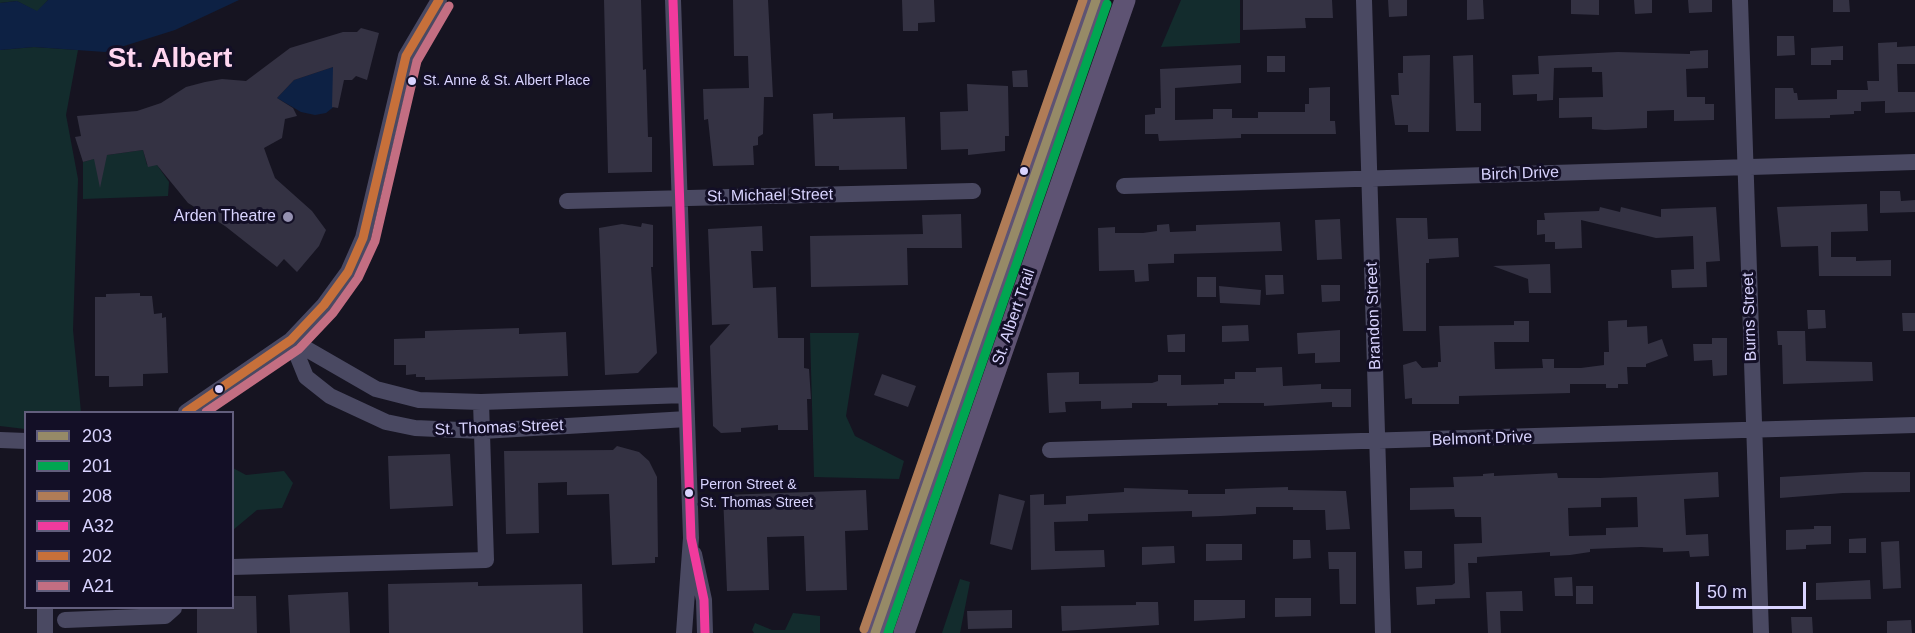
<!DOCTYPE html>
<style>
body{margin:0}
#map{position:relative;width:1915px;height:633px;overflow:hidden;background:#161421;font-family:Helvetica,sans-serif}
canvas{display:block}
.legend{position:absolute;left:24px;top:411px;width:210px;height:198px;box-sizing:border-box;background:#130f26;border:2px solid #625e7d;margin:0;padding:8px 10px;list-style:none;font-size:18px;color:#d9d4ff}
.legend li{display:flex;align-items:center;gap:12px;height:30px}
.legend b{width:30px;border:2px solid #625e7d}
.scale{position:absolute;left:1696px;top:582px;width:110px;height:27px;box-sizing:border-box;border:3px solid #d9d4ff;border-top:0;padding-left:8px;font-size:18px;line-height:21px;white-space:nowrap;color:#d9d4ff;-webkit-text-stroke:4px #130f26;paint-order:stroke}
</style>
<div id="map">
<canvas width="1915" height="633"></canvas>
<ul class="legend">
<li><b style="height:8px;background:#968a67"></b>203</li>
<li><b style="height:8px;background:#00a651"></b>201</li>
<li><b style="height:8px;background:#b07c57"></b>208</li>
<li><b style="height:8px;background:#f13a9d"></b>A32</li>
<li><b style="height:8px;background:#c7703a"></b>202</li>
<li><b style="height:8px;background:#c36e82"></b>A21</li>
</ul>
<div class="scale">50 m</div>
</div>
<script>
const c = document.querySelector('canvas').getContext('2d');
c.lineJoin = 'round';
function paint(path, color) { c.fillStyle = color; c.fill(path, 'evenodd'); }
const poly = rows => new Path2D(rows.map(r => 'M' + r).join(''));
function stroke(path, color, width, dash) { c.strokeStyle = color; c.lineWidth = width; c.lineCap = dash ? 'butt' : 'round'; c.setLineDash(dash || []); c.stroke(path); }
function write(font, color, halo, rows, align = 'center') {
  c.font = font + ' Helvetica,sans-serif'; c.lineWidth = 6; c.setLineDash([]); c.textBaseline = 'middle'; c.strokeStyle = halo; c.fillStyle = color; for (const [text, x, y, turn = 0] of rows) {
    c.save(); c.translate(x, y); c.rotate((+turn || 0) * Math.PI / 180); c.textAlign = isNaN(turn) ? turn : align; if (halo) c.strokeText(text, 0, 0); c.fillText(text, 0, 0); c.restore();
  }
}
const green = poly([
 [0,0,48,0,37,12,17,1,0,3],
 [1181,0,1240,0,1240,43,1161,47],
 [34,47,78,50,66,115,78,179,73,330,81,412,26,412,25,429,0,426,0,50],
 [143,150,147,165,157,165,169,182,168,196,83,199,83,162,107,155],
 [810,333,859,333,846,416,855,436,904,461,899,479,814,477],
 [233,468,246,475,284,471,293,483,282,508,257,510,233,530],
 [960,579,970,582,960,633,942,633],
 [793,613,820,616,820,633,754,633,752,630,755,623,772,630,785,630]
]);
const water = poly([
 [48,0,239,0,175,30,105,52,34,47,0,50,0,3,17,1,37,11],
 [333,67,336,105,326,113,315,115,301,112,277,98,294,80]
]);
const building = poly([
 [604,0,641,0,643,70,646,69,648,137,652,137,652,172,608,173],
 [733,0,768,0,773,97,764,97,763,134,758,137,758,145,753,146,754,165,713,166,708,119,704,120,703,89,749,88,748,56,734,56],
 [902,0,934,0,935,22,918,23,918,31,903,31],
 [1243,0,1332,0,1333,18,1305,18,1306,28,1243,30],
 [1388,0,1407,0,1407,16,1389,17],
 [1467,0,1483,0,1484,19,1467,20],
 [1571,0,1599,0,1599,15,1571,14],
 [1634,0,1652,0,1652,13,1635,14],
 [1688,0,1712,0,1712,12,1689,13],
 [1833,0,1849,0,1850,12,1833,12],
 [361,28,379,33,367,80,356,76,352,80,344,80,338,108,332,107,333,67,294,80,277,98,293,108,297,116,285,119,282,138,264,148,269,162,275,178,312,211,326,230,319,246,297,272,284,259,277,267,225,226,188,203,157,165,148,167,143,150,107,155,100,188,94,159,83,162,75,137,81,136,77,116,137,111,161,103,186,87,205,82,222,79,246,81,290,48,343,32,357,32],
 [1777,36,1794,36,1795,55,1777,56],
 [1897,42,1897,47,1915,46,1915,64,1897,64,1898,92,1915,92,1915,112,1885,113,1885,101,1861,102,1861,111,1854,111,1854,114,1830,115,1830,118,1775,119,1775,88,1793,88,1794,93,1797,93,1798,100,1837,99,1837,90,1868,90,1867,81,1879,81,1878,43],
 [1843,46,1843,60,1831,60,1831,65,1811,65,1811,48],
 [1708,50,1708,68,1686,69,1687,97,1705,97,1705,104,1714,104,1714,120,1674,121,1674,110,1647,111,1647,128,1605,130,1592,129,1592,117,1559,118,1559,98,1603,97,1602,72,1592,72,1592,67,1554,68,1553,100,1537,101,1537,94,1513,95,1512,75,1539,74,1538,56,1618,52,1690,54,1690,51],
 [1430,55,1429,132,1408,132,1408,125,1395,125,1391,95,1399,95,1398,73,1403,73,1403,56],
 [1473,55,1474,103,1481,103,1481,131,1456,131,1453,56],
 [1267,56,1285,56,1285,72,1267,72],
 [1241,65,1241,83,1175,88,1175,120,1213,119,1213,109,1232,109,1232,118,1258,118,1258,112,1305,112,1305,104,1309,104,1309,88,1330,87,1330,121,1335,121,1336,134,1241,134,1241,138,1159,141,1158,134,1145,134,1145,115,1155,114,1155,108,1161,108,1160,69],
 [1027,70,1028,87,1013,87,1012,71],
 [967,84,1008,86,1009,136,1005,136,1005,151,968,155,968,149,941,150,940,112,968,111],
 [833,113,833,119,905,117,907,169,839,170,839,166,815,166,813,114],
 [1880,191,1900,191,1901,201,1915,200,1915,212,1880,213],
 [1867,204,1868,231,1831,232,1831,257,1856,257,1856,261,1891,260,1891,276,1819,276,1818,246,1781,247,1777,207],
 [1600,207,1620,212,1621,207,1661,217,1661,209,1716,207,1720,261,1706,262,1707,287,1672,288,1671,270,1694,269,1693,236,1656,238,1581,220,1582,248,1555,249,1555,242,1545,242,1545,234,1537,235,1537,220,1545,220,1544,213,1599,211],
 [961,214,962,248,907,248,908,285,811,287,810,236,923,234,922,215],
 [1396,218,1427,218,1428,239,1458,238,1459,257,1429,259,1429,263,1426,263,1426,331,1403,331],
 [1340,219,1342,259,1317,260,1315,220],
 [1280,222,1282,251,1174,254,1174,263,1148,264,1149,281,1135,282,1134,270,1099,271,1098,228,1115,227,1115,233,1143,233,1157,231,1157,225,1169,224,1170,232,1196,231,1196,225],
 [642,223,653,225,653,267,651,267,657,353,638,373,605,375,599,228,622,224,641,227],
 [762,226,763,251,751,251,753,288,776,287,778,338,804,338,804,368,809,369,811,399,807,399,808,430,778,430,778,425,741,428,741,432,721,433,713,426,710,346,730,324,712,325,708,229],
 [1550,264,1551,293,1529,293,1528,279,1493,266],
 [1265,275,1283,275,1284,294,1266,295],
 [1197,277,1216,277,1216,297,1197,297],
 [1321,285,1340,285,1340,301,1322,302],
 [1219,286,1261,290,1260,305,1220,303],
 [140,293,140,296,152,296,154,314,162,313,162,318,166,317,168,373,143,374,143,386,109,387,109,376,95,376,95,297,106,297,106,294],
 [1807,310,1825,310,1826,328,1808,329],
 [1902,313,1915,313,1915,331,1903,331],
 [1627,320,1627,327,1647,326,1648,344,1662,339,1668,356,1646,364,1646,367,1627,367,1628,384,1618,384,1618,388,1606,388,1606,384,1570,384,1570,393,1459,396,1459,404,1412,404,1412,398,1405,399,1403,365,1416,361,1422,368,1438,367,1438,362,1441,362,1439,326,1514,325,1514,321,1529,321,1529,342,1494,342,1495,369,1543,368,1542,359,1554,359,1554,368,1581,368,1604,365,1604,352,1609,352,1608,321],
 [1248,325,1249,341,1222,342,1222,326],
 [519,328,519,334,566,332,568,376,425,380,425,377,416,377,416,374,406,375,406,365,394,365,394,339,425,338,425,331],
 [1340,330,1340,362,1315,363,1315,353,1298,354,1297,333],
 [1777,331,1805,331,1806,361,1872,362,1873,381,1783,384,1782,345,1778,345],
 [1185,334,1185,352,1168,352,1167,335],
 [1712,338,1727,338,1727,375,1713,376,1712,360,1694,361,1693,344,1712,344],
 [1282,367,1283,386,1321,384,1321,389,1351,389,1351,407,1332,407,1332,402,1264,406,1264,403,1218,403,1218,405,1167,406,1167,403,1132,403,1132,408,1101,409,1101,401,1065,402,1066,412,1049,413,1047,373,1079,372,1079,384,1152,383,1158,381,1158,375,1181,375,1181,385,1224,384,1224,379,1235,379,1235,372,1256,372,1256,368],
 [882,374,916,386,908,407,874,395],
 [617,446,639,452,649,461,657,477,658,557,655,557,655,563,612,565,609,494,567,495,567,482,538,483,539,533,506,534,504,451,613,450],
 [450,454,453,506,390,509,388,456],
 [1718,472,1719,497,1684,499,1686,535,1708,534,1709,556,1690,557,1689,551,1663,552,1663,548,1641,547,1590,549,1590,552,1570,555,1550,556,1550,552,1477,557,1477,563,1468,563,1470,598,1435,599,1435,604,1417,605,1416,587,1452,585,1455,583,1454,544,1482,543,1481,517,1455,517,1454,509,1410,510,1410,488,1454,487,1453,477,1483,476,1483,474,1494,473,1494,476,1557,473,1558,478,1600,478],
 [1637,497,1638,527,1606,528,1606,535,1569,536,1568,508,1601,507,1601,498],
 [1864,472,1910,472,1910,492,1843,493,1780,498,1780,477],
 [1288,487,1288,490,1346,491,1350,529,1326,530,1325,510,1293,510,1293,507,1256,507,1256,514,1221,516,1192,517,1192,511,1088,514,1088,521,1054,522,1055,551,1104,550,1105,567,1031,570,1030,495,1044,494,1044,505,1066,504,1066,496,1124,492,1124,488,1188,490,1188,494,1225,494,1225,489],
 [866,490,868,530,845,531,847,590,806,591,804,536,767,537,769,590,727,591,723,495],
 [999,494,1025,501,1012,550,990,544],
 [1814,526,1831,526,1831,544,1806,545,1806,549,1786,550,1786,530,1814,529],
 [1866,538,1866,553,1849,553,1849,539],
 [1293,540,1310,540,1311,558,1293,559],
 [1899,541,1901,588,1883,589,1881,542],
 [1206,544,1242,544,1242,560,1206,561],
 [1174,546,1175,563,1142,565,1142,547],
 [1404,551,1422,551,1422,568,1405,569],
 [1328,552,1356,552,1356,604,1340,604,1339,569,1329,569],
 [1572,577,1573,596,1555,596,1554,578],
 [1870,580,1871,599,1816,600,1816,583],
 [478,582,478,586,582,584,583,633,389,633,388,584],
 [1576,586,1593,586,1593,604,1576,604],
 [1522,591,1523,611,1500,611,1501,633,1488,633,1486,592],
 [348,592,350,633,290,633,288,595],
 [232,596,256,596,257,633,197,633,197,608,232,608],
 [1275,598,1311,598,1311,616,1275,617],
 [1194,600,1245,600,1245,618,1194,621],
 [1136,602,1158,602,1159,625,1062,631,1061,606,1136,605],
 [1012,610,1012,628,968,629,967,611],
 [1791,617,1812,617,1813,633,1792,633],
 [1911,620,1912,633,1887,633,1887,621]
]);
const minor = poly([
 [673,0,691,538,684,633],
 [1364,0,1383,633],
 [1740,0,1761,633],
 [1124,186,1915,162],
 [567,201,973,191],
 [291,340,306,377,330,396,386,422,415,428,482,431,687,419],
 [291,340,376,389,419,400,481,402,686,395],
 [186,412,291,340,324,305,348,272,363,238,406,56,439,0],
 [0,440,26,441],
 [1050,450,1915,425],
 [694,554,704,600,705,633],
 [232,567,486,560,481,402],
 [45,608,45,633],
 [65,620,165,616,174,608]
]);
const major = poly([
 [875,633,1096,0],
 [904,633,1125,0]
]);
const bus1 = poly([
 [875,633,1096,0]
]);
const bus2 = poly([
 [888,633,1107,4]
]);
const bus3 = poly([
 [864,629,1083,0]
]);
const bus4 = poly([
 [673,0,691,538,704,600,705,633]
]);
const bus5 = poly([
 [186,412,291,340,324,305,348,272,363,238,406,56,439,0]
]);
const bus6 = poly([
 [206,412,299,349,333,313,358,278,375,241,417,61,449,6]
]);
const markers = [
 [412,81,5,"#d9d4ff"],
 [1024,171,5,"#d9d4ff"],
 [288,217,6,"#9591b1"],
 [219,389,5,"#d9d4ff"],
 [689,493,5,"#d9d4ff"]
];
const busNames = [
 ["St. Anne & St. Albert Place",423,81],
 ["Perron Street &",700,485],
 ["St. Thomas Street",700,503]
];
const streetNames = [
 ["Birch Drive",1520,174,-2],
 ["St. Michael Street",770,196,-1],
 ["Brandon Street",1374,316,-92],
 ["St. Albert Trail",1014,317,-71],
 ["Burns Street",1750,317,-92],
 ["St. Thomas Street",499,428,-2],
 ["Belmont Drive",1482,439,-2]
];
const poiNames = [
 ["Arden Theatre",276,217]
];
const townNames = [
 ["St. Albert",170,59]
];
paint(green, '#132c2d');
paint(water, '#0d2144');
paint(building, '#343243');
stroke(minor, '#4a4962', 16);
stroke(major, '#5e5373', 21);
stroke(bus1, '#968a67', 9);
stroke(bus2, '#00a651', 9);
stroke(bus3, '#b07c57', 9);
stroke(bus4, '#f13a9d', 9);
stroke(bus5, '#c7703a', 9);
stroke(bus6, '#c36e82', 9);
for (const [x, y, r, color] of markers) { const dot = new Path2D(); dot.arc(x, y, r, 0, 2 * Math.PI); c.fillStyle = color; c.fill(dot); stroke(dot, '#130f26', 2); }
write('14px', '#d9d4ff', '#130f26', busNames, 'left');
write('16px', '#d9d4ff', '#130f26', streetNames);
write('16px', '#d9d4ff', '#130f26', poiNames, 'right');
write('bold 28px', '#ffd6f0', '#130f26', townNames);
</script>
